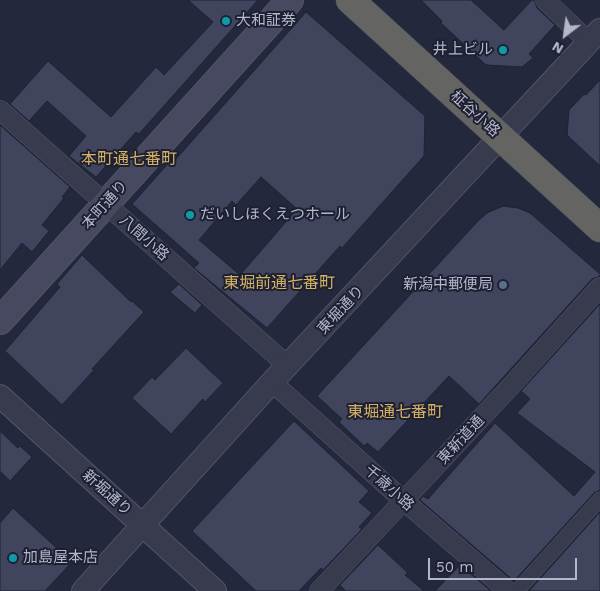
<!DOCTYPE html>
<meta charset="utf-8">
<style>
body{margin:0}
#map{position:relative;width:600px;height:591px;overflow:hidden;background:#24283d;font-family:"Work Sans",sans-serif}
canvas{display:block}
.north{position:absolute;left:540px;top:10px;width:50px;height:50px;-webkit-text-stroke:4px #1d2032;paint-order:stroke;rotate:210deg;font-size:14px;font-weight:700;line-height:20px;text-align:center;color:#b4b6c9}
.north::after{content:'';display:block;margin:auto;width:18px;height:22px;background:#b4b6c9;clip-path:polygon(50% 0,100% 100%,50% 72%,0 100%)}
.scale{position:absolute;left:428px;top:558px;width:149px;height:22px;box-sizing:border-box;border:2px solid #b4b6c9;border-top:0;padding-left:6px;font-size:15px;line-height:18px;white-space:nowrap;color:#b4b6c9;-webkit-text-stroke:4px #1d2032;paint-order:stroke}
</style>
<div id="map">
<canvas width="600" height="591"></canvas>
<div class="north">N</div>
<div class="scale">50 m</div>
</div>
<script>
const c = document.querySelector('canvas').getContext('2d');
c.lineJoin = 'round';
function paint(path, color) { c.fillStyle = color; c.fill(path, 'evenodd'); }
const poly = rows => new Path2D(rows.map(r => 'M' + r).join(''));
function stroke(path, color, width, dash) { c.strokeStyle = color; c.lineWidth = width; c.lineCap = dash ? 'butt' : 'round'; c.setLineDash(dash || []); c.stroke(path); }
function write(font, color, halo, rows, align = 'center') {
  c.font = font + ' "Work Sans","Noto Sans JP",sans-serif'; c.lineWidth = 4; c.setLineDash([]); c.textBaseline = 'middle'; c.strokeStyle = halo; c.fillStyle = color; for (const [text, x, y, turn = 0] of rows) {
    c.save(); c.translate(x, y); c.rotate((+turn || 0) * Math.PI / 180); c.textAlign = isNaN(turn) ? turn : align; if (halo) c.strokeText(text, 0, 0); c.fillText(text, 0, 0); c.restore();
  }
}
const building = poly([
 [188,0,258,0,139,134,136,132,96,177,69,156,86,136,47,101,29,121,10,104,48,61,111,117,156,67,164,75,213,22,188,0],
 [421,0,471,0,504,30,532,0,534,0,537,8,555,25,529,54,533,58,522,67,486,65,441,23,442,21,421,0],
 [306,12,425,116,424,156,342,248,340,246,267,328,194,268,199,263,132,204,174,157,176,159,306,12],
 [261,177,297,209,240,275,199,240,232,201,236,205,261,177],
 [600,80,600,166,567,135,569,110,584,94,586,95,600,80],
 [0,125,70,187,62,197,64,198,42,225,49,231,32,252,22,243,0,270,0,125],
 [503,206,518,208,530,213,600,274,600,276,592,279,479,404,449,376,378,452,367,443,364,446,339,422,342,419,317,396,478,221,487,213,503,206],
 [82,255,131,302,132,301,144,312,92,369,94,370,62,405,5,351,60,287,57,284,82,255],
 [179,284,202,305,195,313,170,292,179,284],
 [600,304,600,490,594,493,514,581,420,500,423,496,428,499,495,423,574,496,595,472,517,413,530,399,521,391,600,304],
 [186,348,223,383,205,402,203,399,171,434,132,398,152,377,155,380,186,348],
 [294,421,369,491,359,502,372,513,359,527,362,529,323,570,321,568,299,591,256,591,192,531,294,421],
 [0,431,18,448,20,446,32,457,10,481,0,471,0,431],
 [13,508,72,562,45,591,0,591,0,523,13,508],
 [600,512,600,591,529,591,600,512],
 [378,545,408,573,405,575,424,591,346,591,340,585,378,545],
 [460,565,491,591,435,591,460,565]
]);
const pedestrian = poly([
 [517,591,600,499]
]);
const minor = poly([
 [545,0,589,42],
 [0,110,288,366],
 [272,382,404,501,508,591],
 [319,591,510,387,600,287]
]);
const tertiary = poly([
 [0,396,215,591],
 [83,591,272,382,600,30]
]);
const secondary = poly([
 [0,321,290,0]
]);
const trunk = poly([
 [350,0,600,228]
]);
const markers = [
 [226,21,5,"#0f9aa8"],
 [503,50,5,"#0f9aa8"],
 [190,215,5,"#0f9aa8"],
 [503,285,5,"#5c6f8a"],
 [13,558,5,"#0f9aa8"]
];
const poiNames = [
 ["大和証券",236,21],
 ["井上ビル",493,50,"right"],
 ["だいしほくえつホール",200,215],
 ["新潟中郵便局",493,285,"right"],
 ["加島屋本店",23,558]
];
const streetNames = [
 ["柾谷小路",475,114,42],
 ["本町通り",105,205,-48],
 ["八間小路",144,238,42],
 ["東堀通り",341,310,-47],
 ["東新道通",461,440,-47],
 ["千歳小路",389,488,42],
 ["新堀通り",107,493,42]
];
const neighbourhoodNames = [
 ["本町通七番町",129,159],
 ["東堀前通七番町",279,283],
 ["東堀通七番町",395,412]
];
paint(building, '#40445d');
stroke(building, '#1f2234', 1);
stroke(pedestrian, '#535668', 15);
stroke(minor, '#535668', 20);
stroke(tertiary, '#535668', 24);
stroke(secondary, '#535668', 28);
stroke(trunk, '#404355', 29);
stroke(pedestrian, '#383b4e', 14);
stroke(minor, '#383b4e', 19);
stroke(tertiary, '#383b4e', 22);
stroke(secondary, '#464960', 26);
stroke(trunk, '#646462', 28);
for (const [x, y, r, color] of markers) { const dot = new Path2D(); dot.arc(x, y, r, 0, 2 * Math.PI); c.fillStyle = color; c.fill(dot); stroke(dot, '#1d2032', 2); }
write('15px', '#b4b6c9', '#1d2032', poiNames, 'left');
write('15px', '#b4b6c9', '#1d2032', streetNames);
write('16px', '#d5b263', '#1d2032', neighbourhoodNames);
</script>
